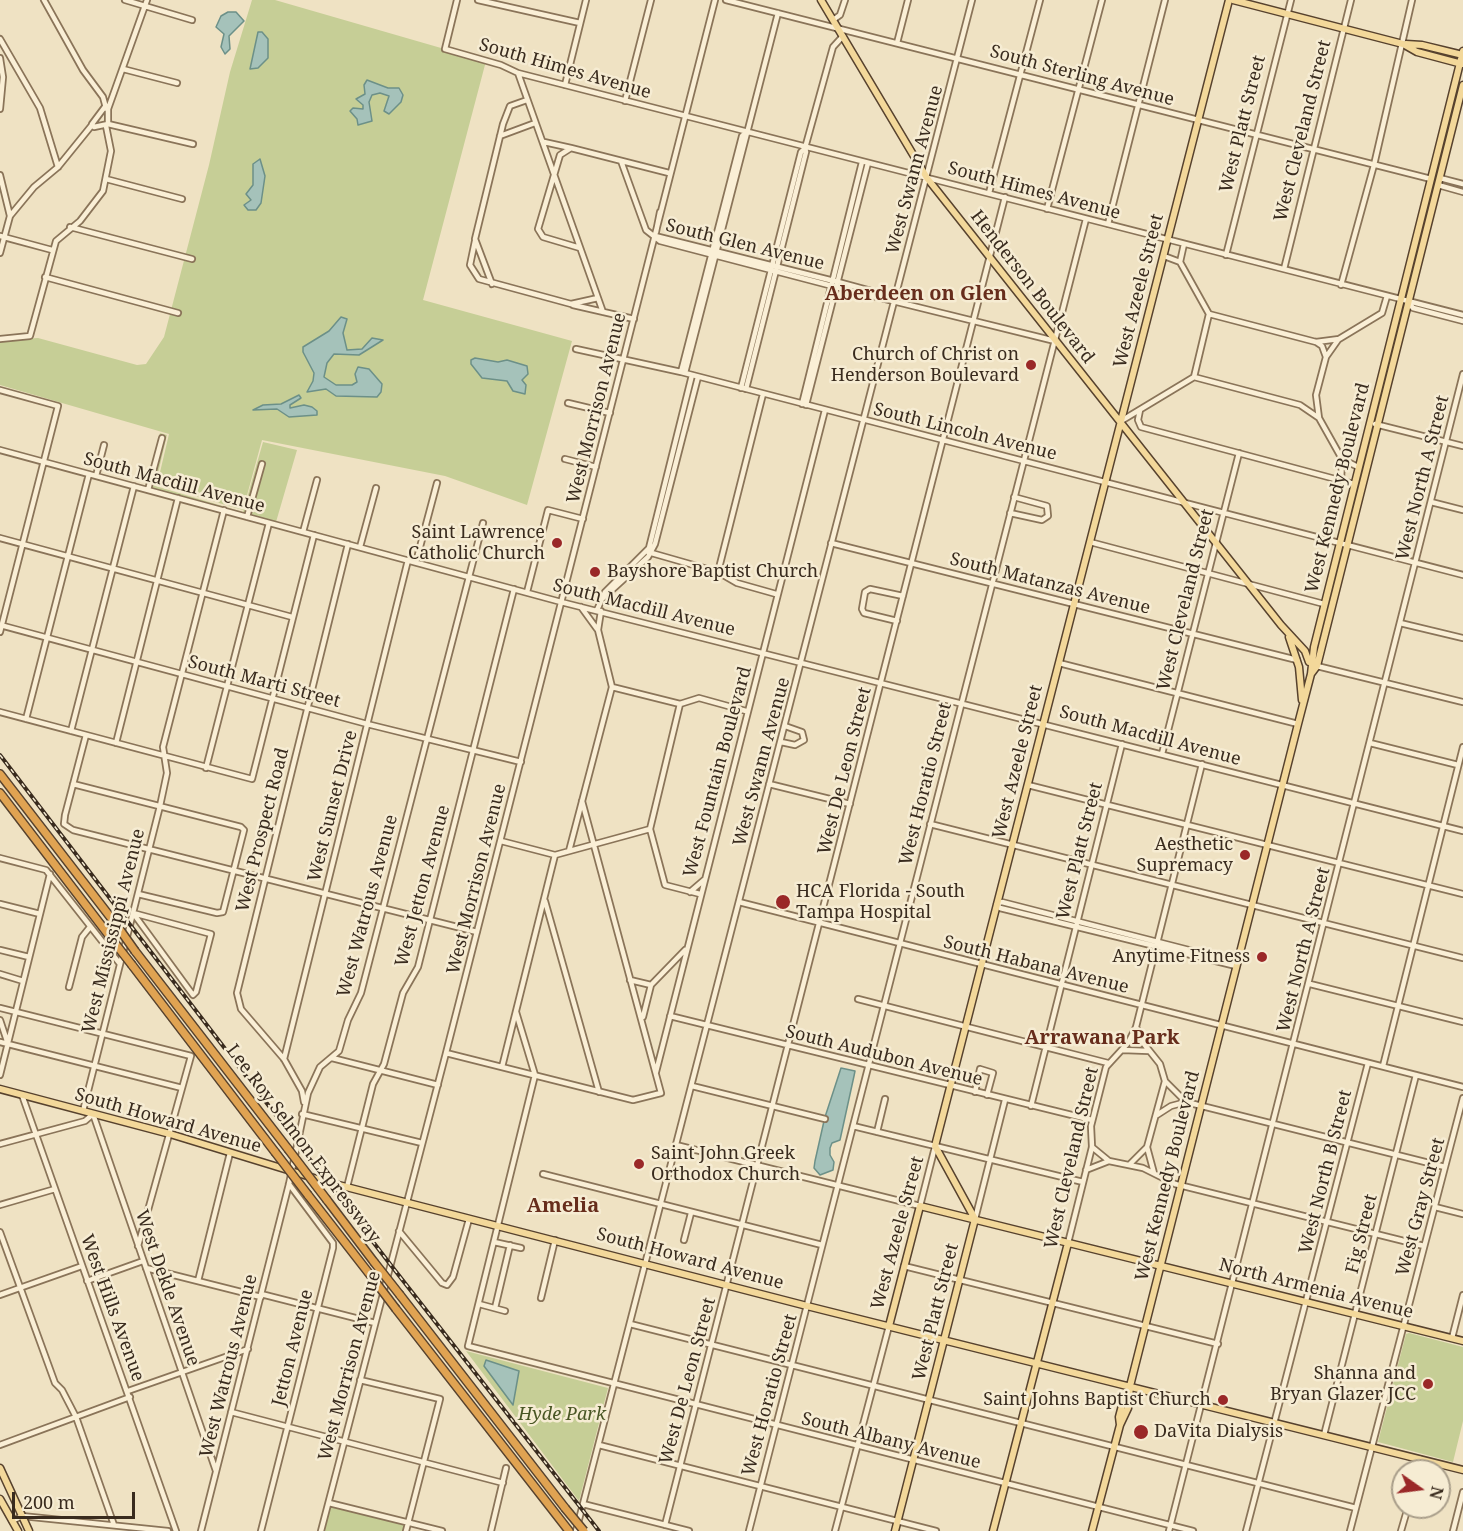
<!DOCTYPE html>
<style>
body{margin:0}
#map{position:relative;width:1463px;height:1531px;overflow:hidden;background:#efe2c3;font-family:"Noto Serif",serif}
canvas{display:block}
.north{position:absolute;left:1391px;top:1459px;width:60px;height:60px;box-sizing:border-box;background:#f6ecd3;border:2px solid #aa9f8b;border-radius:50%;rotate:104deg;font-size:16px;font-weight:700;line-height:24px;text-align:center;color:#392b1e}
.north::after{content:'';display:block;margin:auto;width:21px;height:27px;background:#9a2828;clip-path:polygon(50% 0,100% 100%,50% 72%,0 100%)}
.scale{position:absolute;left:12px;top:1492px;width:123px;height:27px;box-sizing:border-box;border:3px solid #392b1e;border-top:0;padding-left:8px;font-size:18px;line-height:21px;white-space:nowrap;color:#392b1e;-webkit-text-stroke:4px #f6ecd3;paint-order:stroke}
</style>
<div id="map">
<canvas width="1463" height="1531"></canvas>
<div class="north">N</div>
<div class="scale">200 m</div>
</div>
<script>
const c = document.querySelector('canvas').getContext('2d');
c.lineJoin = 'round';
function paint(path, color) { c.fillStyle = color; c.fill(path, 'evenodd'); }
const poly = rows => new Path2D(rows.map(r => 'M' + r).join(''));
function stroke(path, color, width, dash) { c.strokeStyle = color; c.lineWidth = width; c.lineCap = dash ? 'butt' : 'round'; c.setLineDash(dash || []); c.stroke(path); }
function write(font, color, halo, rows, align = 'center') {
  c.font = font + ' "Noto Serif",serif'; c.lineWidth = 5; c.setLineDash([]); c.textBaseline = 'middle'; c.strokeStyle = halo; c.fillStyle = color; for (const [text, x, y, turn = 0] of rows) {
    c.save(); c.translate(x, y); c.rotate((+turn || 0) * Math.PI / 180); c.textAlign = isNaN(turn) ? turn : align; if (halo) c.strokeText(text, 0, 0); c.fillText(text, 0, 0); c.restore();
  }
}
const green = poly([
 [252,0,275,0,486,61,423,300,572,341,527,505,445,476,262,440,243,510,157,485,169,434,0,385,0,340,38,338,137,365,146,364,164,337,209,165,230,72],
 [160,433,167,435,155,486,243,512,263,442,297,450,276,522,250,515,264,463,260,462,245,514,151,488,165,437,161,436,145,487],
 [1409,1333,1463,1347,1463,1421,1453,1462,1378,1442,1406,1334],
 [466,1351,608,1388,579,1501],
 [331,1505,406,1525,404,1531,324,1531]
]);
const water = poly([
 [228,12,236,12,244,21,229,36,230,49,225,54,221,47,224,34,216,27,221,16,228,12],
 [258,32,262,32,268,39,268,58,258,68,250,69,258,32],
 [367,80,388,88,399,88,403,95,401,102,389,114,384,111,389,96,380,93,372,95,369,102,372,121,358,125,357,119,350,111,353,108,363,109,363,105,356,99,365,94,364,85,367,80],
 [260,159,265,176,261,203,256,210,248,210,244,205,251,200,246,194,253,185,253,164,260,159],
 [341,317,347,319,343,333,347,350,362,349,372,338,383,340,359,355,334,354,327,363,324,377,336,385,352,385,357,382,355,374,358,367,369,369,382,384,381,392,377,397,336,396,326,389,307,392,313,381,314,373,303,352,303,347,329,331,341,317],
 [475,358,498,362,507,360,527,366,528,374,522,380,526,385,525,394,513,391,507,381,482,378,471,364,471,360,475,358],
 [299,395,301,398,290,405,290,408,304,405,312,407,317,411,317,415,289,417,277,409,253,410,263,405,281,404,299,395],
 [841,1068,855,1071,854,1076,840,1140,832,1143,830,1148,830,1155,834,1162,833,1170,820,1175,814,1168,815,1161,824,1121,828,1118,825,1117,841,1068],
 [486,1360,519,1371,513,1405,484,1366,486,1360]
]);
const minor = poly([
 [44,0,83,70,103,97,106,108],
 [125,0,192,20],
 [457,0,445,49,501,65,518,73,1463,315],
 [478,0,580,23],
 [726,0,1431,179],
 [833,20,840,15,845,0],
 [0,39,40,108,58,167],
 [897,43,908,0],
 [0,58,3,77,0,109],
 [123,69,177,83],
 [518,73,603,312],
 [565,85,586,0],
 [625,101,651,0],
 [104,108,108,109,108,124,94,127,92,124,104,108],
 [108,109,147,0],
 [108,124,193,144],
 [500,136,535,123],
 [544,142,571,148],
 [621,161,646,230,660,241,836,287,1055,341],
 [0,175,10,216],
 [1440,178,1463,184],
 [106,179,182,199],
 [1438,185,1463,192],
 [989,193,1040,0],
 [1047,209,1102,0],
 [1108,224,1165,0],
 [70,227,192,259],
 [656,232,660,212],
 [0,236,52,250],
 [655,236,838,282,890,296,894,301],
 [475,241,470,265,479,279,571,304,598,298],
 [1184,244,1180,262,1209,314,1316,342,1339,339,1382,313,1387,296],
 [580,248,543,237,538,229,560,155,571,148,669,173],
 [0,253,10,216,34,187,58,167,92,125],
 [1226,255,1291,0],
 [1164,256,1180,262],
 [1284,269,1351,0],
 [45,277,178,313],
 [492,284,475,239,503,124,510,106,527,100],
 [1341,285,1374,165,1412,0],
 [1409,303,1413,308,1463,321],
 [573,305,634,319],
 [0,339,30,336,56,241,80,221,103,191,111,151,106,126],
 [1316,342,1322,346,1326,357],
 [576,349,681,372,1463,575],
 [681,372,742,136,746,132],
 [685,373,778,13],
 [1194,377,1300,405,1319,418,1342,459,1358,467],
 [741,388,801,152,805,148,833,47,843,36],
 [746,389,806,152,805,148],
 [0,390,58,406,0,632],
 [568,403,610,413],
 [802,404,862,162],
 [806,405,868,163],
 [1140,410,1138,420,1141,427,1354,484],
 [1319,418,1316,395,1326,357,1338,340],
 [1121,421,1194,377,1209,314],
 [1375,424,1463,446],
 [0,450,561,602,1463,831],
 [565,459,596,467],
 [96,476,104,445],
 [1341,481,1342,459],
 [148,490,162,438],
 [1431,502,1463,510],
 [1010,513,1042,520,1048,516,1047,506,1014,497],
 [247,517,262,464],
 [303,532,317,480],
 [0,538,292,617],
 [1090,542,1324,604],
 [831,543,1297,660],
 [360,547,376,488],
 [648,552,718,572,737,583,776,594],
 [416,562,437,483],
 [718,572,763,394],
 [527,592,548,510,583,519],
 [603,598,648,557,655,544,698,377],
 [581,607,597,629],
 [597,610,605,592,649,548,692,375],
 [897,621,864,613,862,609,865,592,870,589,903,596],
 [1400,623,1463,638],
 [0,625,367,724,521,762],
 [1059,663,1298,724],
 [1317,666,1463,702],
 [612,687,680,704,699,698,746,711],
 [680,704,650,829,665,885,700,894],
 [0,712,252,779,314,535],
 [26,719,89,474],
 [71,731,134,486],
 [86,735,65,815,64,824,73,830,477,932],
 [781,742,795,745,804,740,802,732,785,726],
 [116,743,178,498],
 [1370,743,1458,765],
 [1162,754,1239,453],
 [206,768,269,523],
 [73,784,241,827,244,830,223,912,217,913,138,894],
 [769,784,850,804],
 [1028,785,1463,894],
 [930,824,1463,958],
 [501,841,555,855,650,829],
 [569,851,612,687,598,630,601,611],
 [0,858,46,870,120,964],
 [690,892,704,880],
 [545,901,599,1092],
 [739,902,1463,1087],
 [0,904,40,914],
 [997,904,1002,902,1232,961,1236,966],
 [997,904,1000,908,1236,966],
 [133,913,211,934,196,992,193,995,133,913],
 [0,950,29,957],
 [0,974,23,981],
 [630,980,651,985],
 [1310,984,1463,1022],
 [69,987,82,937,90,927],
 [858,999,1108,1063],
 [0,1008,191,1056,138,1246],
 [516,1012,535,1075,468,1346,1193,1531],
 [670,1016,1092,1120],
 [643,1017,651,985,685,950],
 [0,1020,8,1044],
 [1136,1027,1144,1044,1160,1064,1165,1081,1186,1102,1445,1167],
 [0,1042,182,1088],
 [1122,1050,1149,1051],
 [446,1053,633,1100,661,1093,582,801],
 [332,1058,438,1085],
 [284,1059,408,560],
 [1383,1066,1463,747],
 [502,1067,555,855],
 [656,1072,825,410],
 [0,1075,50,874],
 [692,1086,825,1119],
 [975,1092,980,1069,993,1073,987,1095],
 [22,1095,176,1531],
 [304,1102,302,1091,284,1059,241,1009,237,993,348,544],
 [1031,1106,1122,744],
 [83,1111,160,806,167,773,163,747,224,510],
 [302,1114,422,1143],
 [1157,1115,1171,1106,1186,1102],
 [853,1126,1083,1182],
 [877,1132,885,1099],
 [0,1144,85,1121,93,1114,216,1471],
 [676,1145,920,1206,935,1147],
 [1092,1147,1109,1161,1143,1168,1175,1184,1424,1246],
 [1147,1147,1154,1173],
 [1130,1164,1147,1147,1165,1081],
 [1086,1170,1109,1161],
 [543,1174,822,1245],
 [347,1187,373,1084,384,1064,403,993,418,967,514,589],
 [0,1205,55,1189],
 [1435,1207,1463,1214],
 [975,1219,1005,1100],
 [399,1231,442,1283,447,1285,453,1277,469,1219],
 [0,1232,55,1383,62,1390,76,1417,114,1525],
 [684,1240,691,1213],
 [494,1242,521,1248],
 [1068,1243,1092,1147,1091,1126,1106,1067,1128,1043,1136,1027,1202,764],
 [904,1266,1218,1344],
 [146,1268,261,1297],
 [87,1281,143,1261],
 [198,1281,230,1153],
 [261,1294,375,1323],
 [0,1295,82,1266],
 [541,1298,555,1240],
 [479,1304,505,1311],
 [495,1308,510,1245],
 [630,1324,1356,1508],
 [1452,1338,1463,1295],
 [360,1380,440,1399,406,1531],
 [128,1391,248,1349],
 [231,1412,503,1483],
 [1324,1435,1416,1075],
 [0,1445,130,1397],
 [599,1445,936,1531],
 [1417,1471,1420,1459],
 [329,1503,442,1531],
 [583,1504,689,1531],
 [12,1521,22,1516,168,1531],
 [665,1525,1005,197],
 [201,1531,289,1184,308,1093,320,1067,339,1051,348,1020,361,993,483,523],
 [261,1531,333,1248,333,1243,289,1184],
 [321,1531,446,1053,715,0],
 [491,1531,506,1468],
 [576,1531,972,0],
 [749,1531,1086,219],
 [835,1531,889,1326],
 [1169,1531,1463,374],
 [1246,1531,1368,1063],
 [1350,1531,1463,1098],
 [1401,1531,1408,1507],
 [1453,1531,1463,1492]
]);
const major = poly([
 [821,0,927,178,1281,625,1305,651,1309,662],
 [1233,0,1403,44,1417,52,1462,64],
 [1406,44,1422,45,1463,55],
 [1289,637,1299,667,1302,700],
 [1311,674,1317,666,1463,85],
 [0,1089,170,1134,327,1182,807,1306,1463,1470],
 [975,1219,935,1146,1229,0],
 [889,1326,920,1206,1463,1341],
 [1120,1425,1128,1408,1130,1386,1298,724,1311,674,1314,647,1463,51],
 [0,1468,29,1531],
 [0,1499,18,1531],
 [895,1531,975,1219],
 [993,1531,1068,1243],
 [1092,1531,1120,1425,1119,1417,1124,1398,1129,1392]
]);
const highway = poly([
 [0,774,118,927],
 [0,793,114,942],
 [135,951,288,1149],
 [132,965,275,1152],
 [308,1195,371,1276],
 [327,1200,374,1262],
 [400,1295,565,1508],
 [396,1309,569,1531]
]);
const rail = poly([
 [0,755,390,1264,599,1531]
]);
const highwayBridge = poly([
 [118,927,135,951],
 [114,942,132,965],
 [288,1149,327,1200],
 [275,1152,308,1195],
 [374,1262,400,1295],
 [371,1276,396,1309],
 [565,1508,584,1531]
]);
const markers = [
 [1031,365,6,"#9a2828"],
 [557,543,6,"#9a2828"],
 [595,572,6,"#9a2828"],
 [1245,855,6,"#9a2828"],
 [783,902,8,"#9a2828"],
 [1262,957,6,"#9a2828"],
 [639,1164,6,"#9a2828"],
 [1428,1384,6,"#9a2828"],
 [1223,1400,6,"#9a2828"],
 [1141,1432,8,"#9a2828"]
];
const streetNames = [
 ["South Himes Avenue",565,69,16],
 ["South Sterling Avenue",1082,76,15],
 ["West Platt Street",1243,124,-76],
 ["West Cleveland Street",1303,131,-76],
 ["West Swann Avenue",915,170,-75],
 ["South Himes Avenue",1034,191,15],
 ["South Glen Avenue",745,245,14],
 ["Henderson Boulevard",1032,287,52],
 ["West Azeele Street",1139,291,-76],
 ["West Morrison Avenue",597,408,-76],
 ["South Lincoln Avenue",965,432,14],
 ["West North A Street",1423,478,-76],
 ["South Macdill Avenue",174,483,15],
 ["West Kennedy Boulevard",1338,488,-76],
 ["South Matanzas Avenue",1050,584,14],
 ["West Cleveland Street",1186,600,-76],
 ["South Macdill Avenue",644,608,14],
 ["South Marti Street",264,682,15],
 ["South Macdill Avenue",1150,736,15],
 ["West Swann Avenue",762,762,-75],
 ["West Azeele Street",1018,762,-76],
 ["West De Leon Street",845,771,-76],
 ["West Fountain Boulevard",718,772,-75],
 ["West Horatio Street",926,784,-76],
 ["West Sunset Drive",333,806,-76],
 ["West Prospect Road",263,830,-76],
 ["West Platt Street",1080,851,-76],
 ["West Morrison Avenue",477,879,-76],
 ["West Jetton Avenue",423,886,-75],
 ["West Watrous Avenue",368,906,-75],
 ["West Mississippi Avenue",114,931,-76],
 ["West North A Street",1304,950,-76],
 ["South Habana Avenue",1036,965,14],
 ["South Audubon Avenue",884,1056,14],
 ["South Howard Avenue",168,1121,16],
 ["Lee Roy Selmon Expressway",303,1144,53],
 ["West Cleveland Street",1072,1158,-77],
 ["West North B Street",1326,1172,-76],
 ["West Kennedy Boulevard",1168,1176,-76],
 ["West Gray Street",1421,1207,-75],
 ["West Azeele Street",898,1233,-75],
 ["Fig Street",1362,1234,-76],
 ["South Howard Avenue",690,1259,15],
 ["West Dekle Avenue",167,1288,71],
 ["North Armenia Avenue",1316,1289,14],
 ["West Hills Avenue",112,1308,70],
 ["West Platt Street",936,1312,-76],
 ["Jetton Avenue",293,1348,-76],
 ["West Watrous Avenue",229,1366,-76],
 ["West Morrison Avenue",350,1366,-75],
 ["West De Leon Street",688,1381,-75],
 ["West Horatio Street",770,1395,-75],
 ["South Albany Avenue",891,1441,14]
];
const poiNames = [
 ["Church of Christ on",1019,355],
 ["Henderson Boulevard",1019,376],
 ["Saint Lawrence",545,533],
 ["Catholic Church",545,554],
 ["Bayshore Baptist Church",607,572,"left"],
 ["Aesthetic",1233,845],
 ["Supremacy",1233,866],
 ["HCA Florida - South",796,892,"left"],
 ["Tampa Hospital",796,913,"left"],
 ["Anytime Fitness",1250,957],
 ["Saint John Greek",651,1154,"left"],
 ["Orthodox Church",651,1175,"left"],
 ["Shanna and",1416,1374],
 ["Bryan Glazer JCC",1416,1395],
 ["Saint Johns Baptist Church",1211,1400],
 ["DaVita Dialysis",1154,1432,"left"]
];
const parkNames = [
 ["Hyde Park",562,1415]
];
const neighbourhoodNames = [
 ["Aberdeen on Glen",916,294],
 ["Arrawana Park",1102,1038],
 ["Amelia",563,1206]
];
paint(green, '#c6ce96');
paint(water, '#a5c2ba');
stroke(water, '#6c9088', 1.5);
stroke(minor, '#8a7459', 8);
stroke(major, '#57422e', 9);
stroke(highway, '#57422e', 10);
stroke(minor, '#faefd6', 4.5);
stroke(major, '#f3d89a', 6);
stroke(highway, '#e0a352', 7);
stroke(rail, '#392b1e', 4);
stroke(rail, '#f6ecd3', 1.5, [4.5]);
stroke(highwayBridge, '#57422e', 10, []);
stroke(highwayBridge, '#e0a352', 7);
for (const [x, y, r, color] of markers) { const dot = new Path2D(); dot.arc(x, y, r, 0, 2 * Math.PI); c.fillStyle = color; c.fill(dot); stroke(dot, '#f6ecd3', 2); }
write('18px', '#392b1e', '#f6ecd3', streetNames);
write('18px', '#392b1e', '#f6ecd3', poiNames, 'right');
write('italic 18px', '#495624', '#f6ecd3', parkNames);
write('bold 20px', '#672d1c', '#f6ecd3', neighbourhoodNames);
</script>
